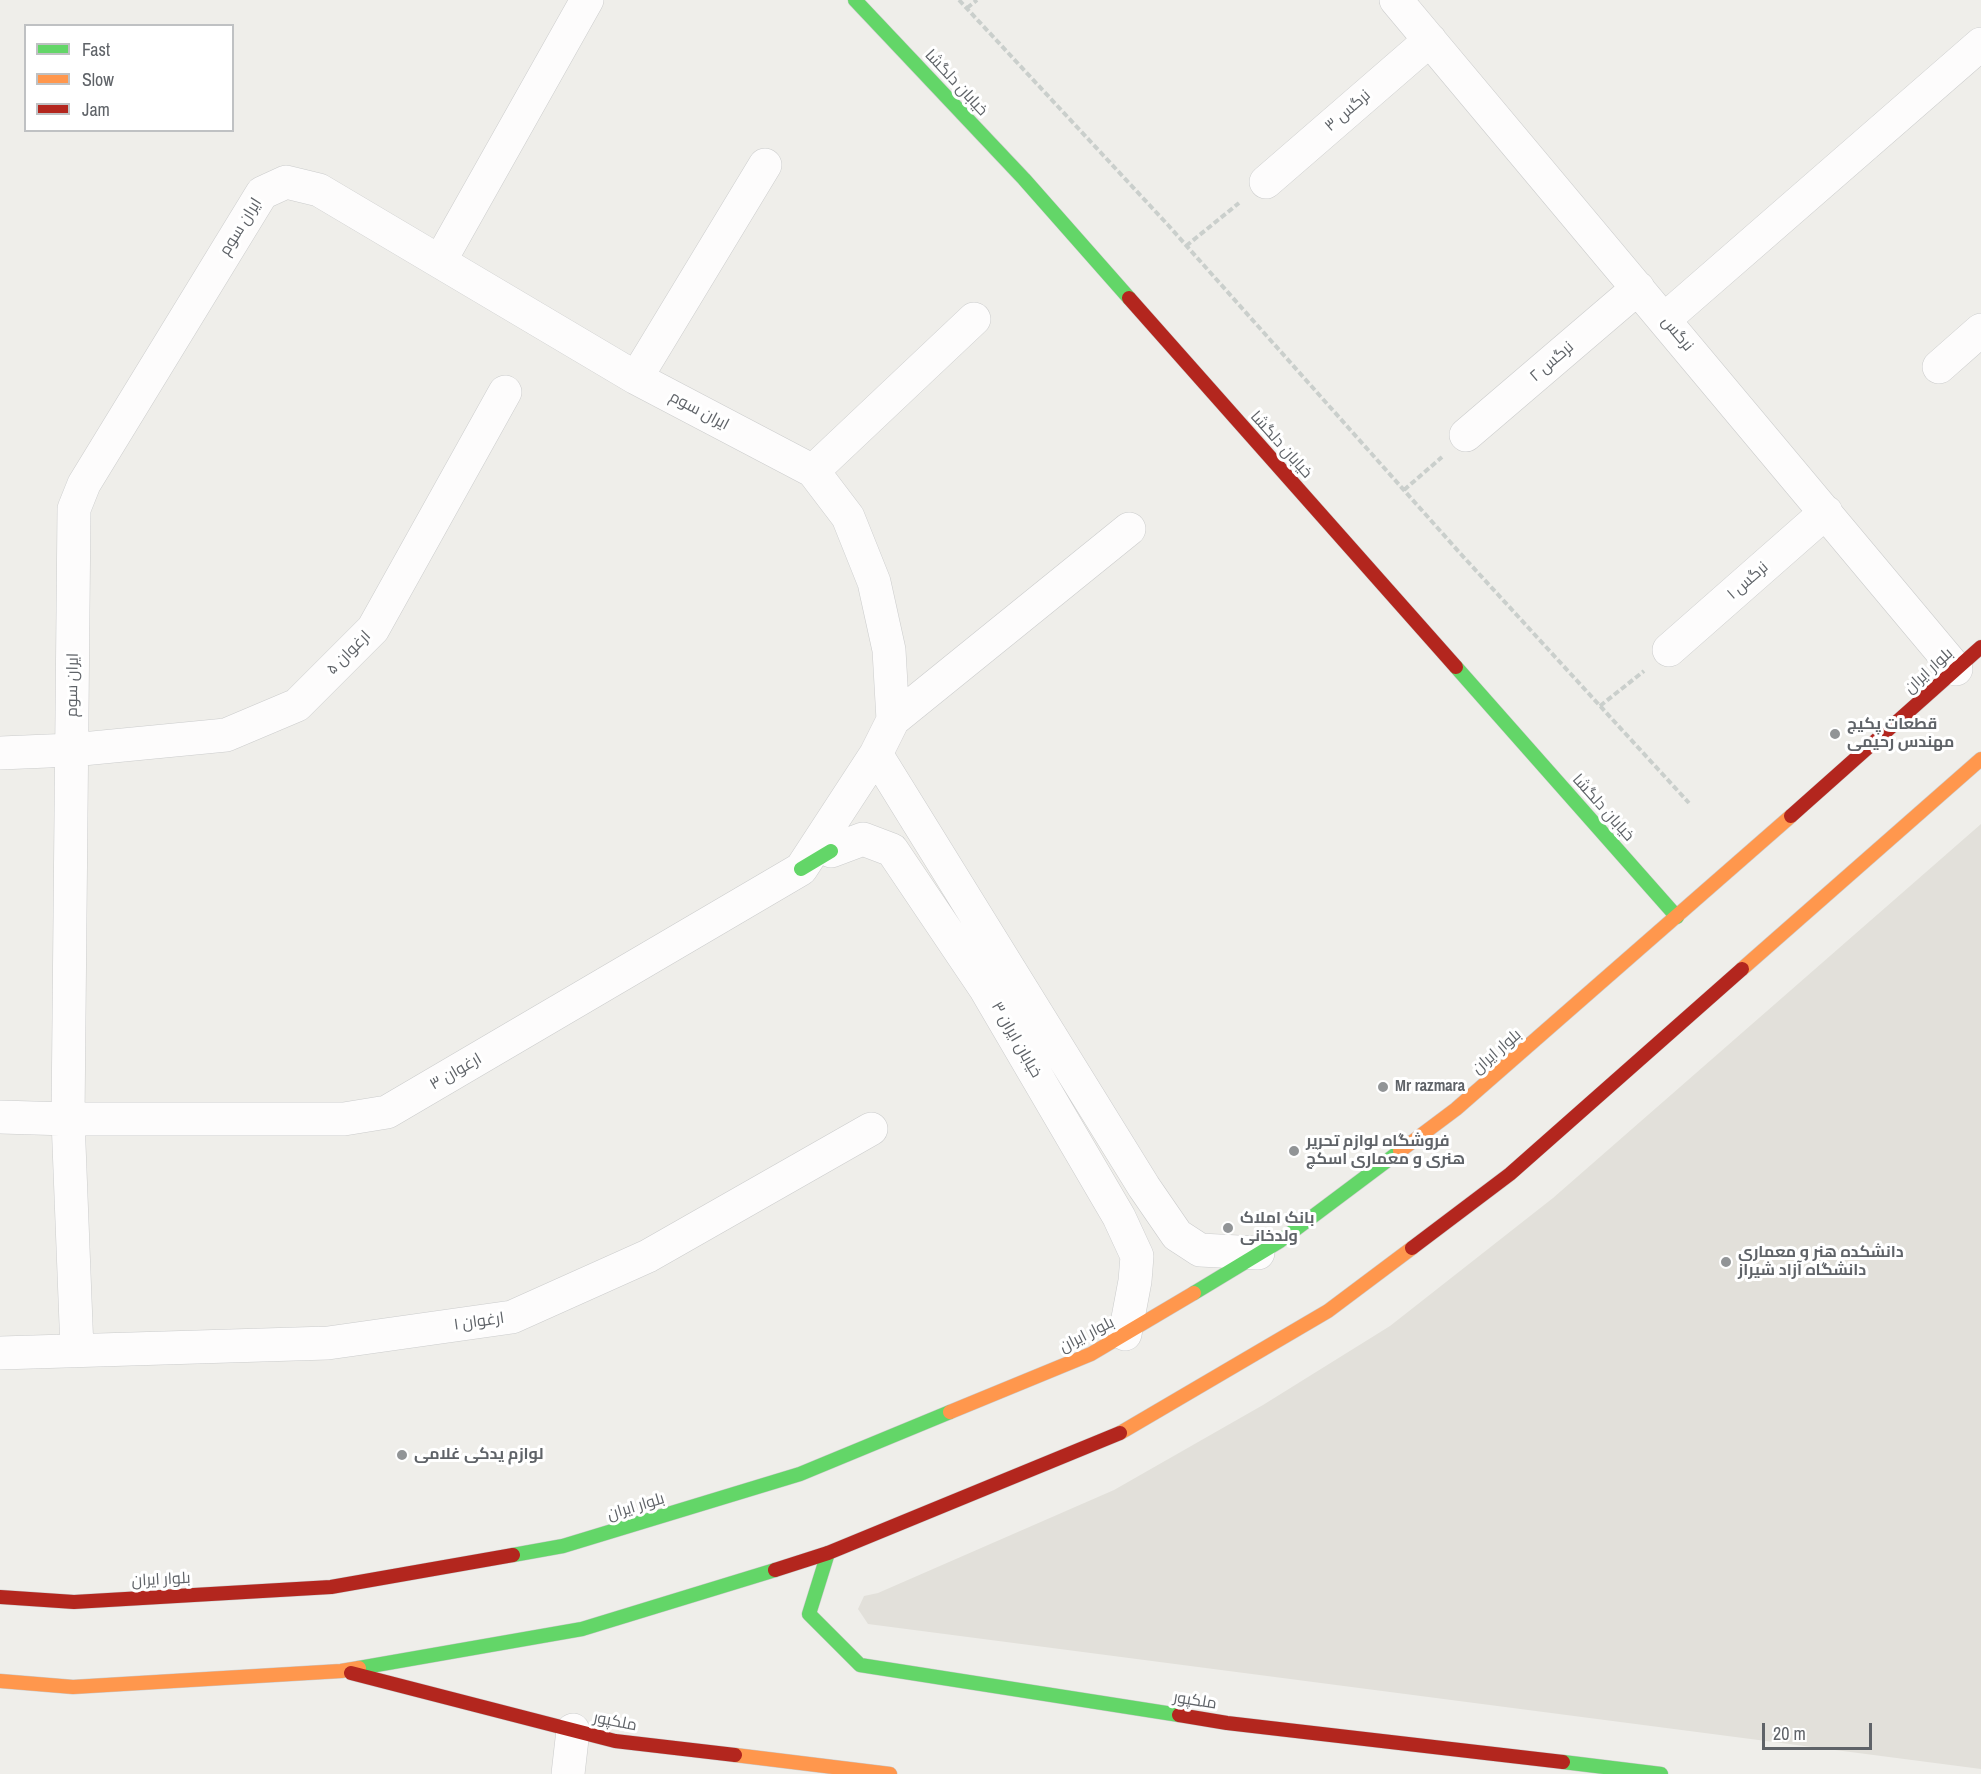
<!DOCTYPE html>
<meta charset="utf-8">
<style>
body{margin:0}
#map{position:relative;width:1981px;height:1774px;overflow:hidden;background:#efeeea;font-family:"Archivo Narrow",sans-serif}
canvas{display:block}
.legend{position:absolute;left:24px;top:24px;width:210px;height:108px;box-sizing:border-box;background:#fff;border:2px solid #bfc1c3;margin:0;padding:8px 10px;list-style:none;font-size:18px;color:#5f6368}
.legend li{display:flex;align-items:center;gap:12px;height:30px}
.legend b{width:30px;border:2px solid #bfc1c3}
.scale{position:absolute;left:1762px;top:1723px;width:110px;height:27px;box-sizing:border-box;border:3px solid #5f6368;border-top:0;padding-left:8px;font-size:18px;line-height:21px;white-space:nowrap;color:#5f6368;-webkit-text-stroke:4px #fff;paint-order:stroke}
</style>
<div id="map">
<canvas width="1981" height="1774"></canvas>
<ul class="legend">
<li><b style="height:8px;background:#63d668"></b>Fast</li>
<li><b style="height:8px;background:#ff974d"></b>Slow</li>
<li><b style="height:8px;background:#b3261e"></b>Jam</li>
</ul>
<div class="scale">20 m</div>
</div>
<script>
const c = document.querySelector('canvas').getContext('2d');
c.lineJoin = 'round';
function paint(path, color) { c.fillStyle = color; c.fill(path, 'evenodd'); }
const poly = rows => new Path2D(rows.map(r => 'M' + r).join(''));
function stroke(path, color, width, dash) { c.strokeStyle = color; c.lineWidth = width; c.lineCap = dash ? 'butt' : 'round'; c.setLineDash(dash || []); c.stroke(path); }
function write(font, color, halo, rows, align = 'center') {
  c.font = font + ' "Archivo Narrow",Cairo,sans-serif'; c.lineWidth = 6; c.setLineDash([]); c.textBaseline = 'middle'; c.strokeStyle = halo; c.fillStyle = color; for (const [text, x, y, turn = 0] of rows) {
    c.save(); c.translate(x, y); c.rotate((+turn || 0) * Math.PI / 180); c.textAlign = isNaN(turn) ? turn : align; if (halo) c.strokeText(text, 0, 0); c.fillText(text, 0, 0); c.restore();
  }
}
const education = poly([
 [1981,824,1981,1769,868,1624,858,1609,864,1596,878,1593,1114,1490,1263,1405,1390,1326,1553,1198]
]);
const path = poly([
 [959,0,1168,225,1459,552,1689,803],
 [967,8,977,0],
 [1186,246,1239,203],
 [1404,490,1442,457],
 [1600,706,1644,671]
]);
const street = poly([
 [1396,0,1956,669],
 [1266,182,1430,40],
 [440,261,587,0],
 [1665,319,1981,44],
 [1939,367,1981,330],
 [636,378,765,165],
 [1466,435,1638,288],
 [813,471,974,319],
 [1669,650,1826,512],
 [893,720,1129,529],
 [0,753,72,750,226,735,297,705,373,629,505,392],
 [876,754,1144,1187,1177,1235,1200,1250,1258,1253],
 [831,851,863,839,892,850,985,988,1119,1217,1137,1256,1135,1281,1125,1334],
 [0,1117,68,1119,344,1119,387,1112,801,869,876,754,893,720,889,650,874,582,848,517,813,471,636,378,319,190,286,182,262,193,84,484,74,509,68,1119,77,1350],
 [0,1353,328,1343,512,1317,648,1256,871,1129],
 [568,1774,573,1730]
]);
const fast = poly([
 [855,0,1024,179,1129,298],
 [1456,667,1677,917],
 [801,869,831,851],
 [1194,1293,1280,1241,1400,1151],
 [828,1553,809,1614,860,1665,1179,1715],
 [513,1555,563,1546,800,1474,950,1412],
 [359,1668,582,1629,775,1570],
 [1563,1762,1661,1774]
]);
const slow = poly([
 [1742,969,1981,759],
 [1400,1151,1456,1109,1791,816],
 [950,1412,1091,1354,1194,1293],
 [1120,1433,1328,1311,1412,1248],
 [0,1681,73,1687,341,1671,359,1668],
 [735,1755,890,1774]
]);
const jam = poly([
 [1129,298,1456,667],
 [1791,816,1981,647],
 [1412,1248,1510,1174,1742,969],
 [775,1570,828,1553,1120,1433],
 [0,1597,74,1602,331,1587,513,1555],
 [351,1673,615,1741,735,1755],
 [1179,1715,1227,1723,1563,1762]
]);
const markers = [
 [1835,734,6,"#919496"],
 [1383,1087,6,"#919496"],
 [1294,1151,6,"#919496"],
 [1228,1228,6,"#919496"],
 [1726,1262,6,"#919496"],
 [402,1455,6,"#919496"]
];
const streetNames = [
 ["خیابان دلگشا",956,83,47],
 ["نرگس ۳",1348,111,-41],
 ["ایران سوم",241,227,-58],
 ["نرگس",1677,334,50],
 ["نرگس ۲",1552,362,-41],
 ["ایران سوم",699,411,28],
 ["خیابان دلگشا",1281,445,48],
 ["نرگس ۱",1748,581,-41],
 ["ارغوان ۵",349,653,-45],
 ["بلوار ایران",1929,671,-42],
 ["ایران سوم",73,685,-89],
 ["خیابان دلگشا",1603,808,48],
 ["خیابان ایران ۳",1016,1040,60],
 ["بلوار ایران",1497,1052,-41],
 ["ارغوان ۳",456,1072,-30],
 ["ارغوان ۱",479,1322,-8],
 ["بلوار ایران",1087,1335,-27],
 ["بلوار ایران",636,1507,-17],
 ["بلوار ایران",161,1580,-3],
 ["ملکپور",1195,1701,9],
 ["ملکپور",615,1722,11]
];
const poiNames = [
 ["قطعات پکیج",1847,725],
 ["مهندس رحیمی",1847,743],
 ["Mr razmara",1395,1087],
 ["فروشگاه لوازم تحریر",1306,1142],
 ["هنری و معماری اسکچ",1306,1160],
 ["بانک املاک",1240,1219],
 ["ولدخانی",1240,1237],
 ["دانشکده هنر و معماری",1738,1253],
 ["دانشگاه آزاد شیراز",1738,1271],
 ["لوازم یدکی غلامی",414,1455]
];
paint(education, '#e2e0da');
stroke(street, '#cbcccc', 34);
stroke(fast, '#cacacb', 15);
stroke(slow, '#cacacb', 15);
stroke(jam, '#cacacb', 15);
stroke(path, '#cacfcc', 4, [6, 3]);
stroke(street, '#fdfcfc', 33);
stroke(fast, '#63d668', 14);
stroke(slow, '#ff974d', 14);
stroke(jam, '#b3261e', 14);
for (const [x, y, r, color] of markers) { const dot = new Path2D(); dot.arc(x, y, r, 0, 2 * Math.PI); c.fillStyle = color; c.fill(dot); stroke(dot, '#fff', 2); }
write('16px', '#5f6368', '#fff', streetNames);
write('bold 16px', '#5f6368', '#fff', poiNames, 'left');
</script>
